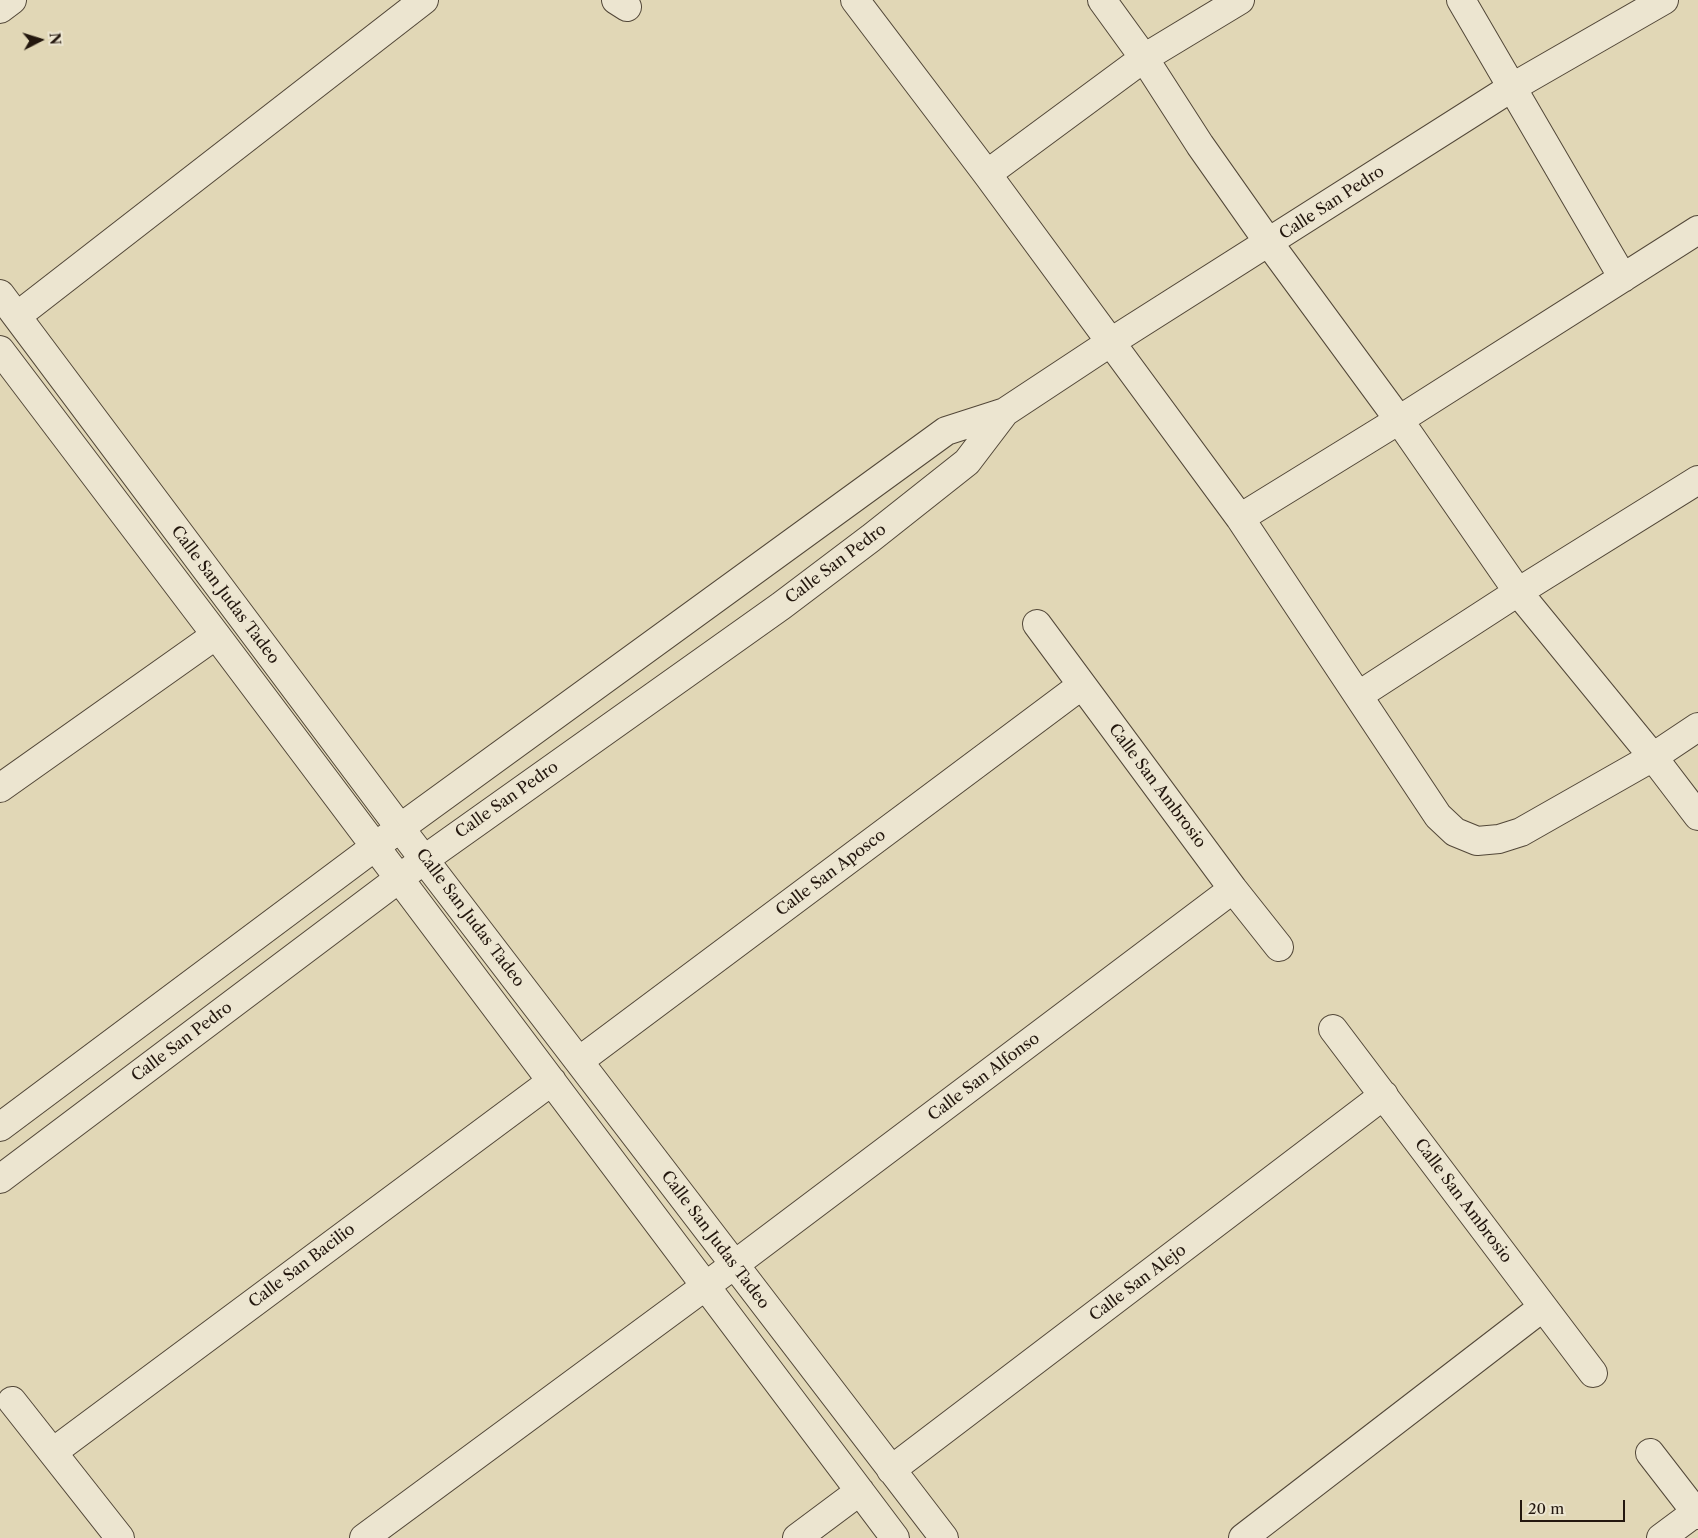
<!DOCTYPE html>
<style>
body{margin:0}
#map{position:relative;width:1698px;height:1538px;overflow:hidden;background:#e1d7b6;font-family:"Libre Caslon Text",serif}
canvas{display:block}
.north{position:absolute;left:15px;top:15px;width:50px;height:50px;-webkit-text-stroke:4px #ece5d0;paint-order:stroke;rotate:85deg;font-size:14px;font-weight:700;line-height:20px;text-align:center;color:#23170e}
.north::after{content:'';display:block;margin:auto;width:18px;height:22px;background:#23170e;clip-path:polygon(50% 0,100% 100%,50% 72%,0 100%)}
.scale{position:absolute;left:1520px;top:1500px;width:105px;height:22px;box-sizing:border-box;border:2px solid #23170e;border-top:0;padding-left:6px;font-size:15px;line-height:18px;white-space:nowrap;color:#23170e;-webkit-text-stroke:4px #ece5d0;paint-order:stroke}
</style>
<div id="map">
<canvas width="1698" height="1538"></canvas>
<div class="north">N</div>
<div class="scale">20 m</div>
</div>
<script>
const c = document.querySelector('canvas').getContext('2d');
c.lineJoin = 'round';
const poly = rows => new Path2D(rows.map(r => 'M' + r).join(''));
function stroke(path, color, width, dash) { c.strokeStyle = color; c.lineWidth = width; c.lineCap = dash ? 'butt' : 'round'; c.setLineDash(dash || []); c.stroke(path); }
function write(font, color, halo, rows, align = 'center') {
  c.font = font + ' "Libre Caslon Text",serif'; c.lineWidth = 4; c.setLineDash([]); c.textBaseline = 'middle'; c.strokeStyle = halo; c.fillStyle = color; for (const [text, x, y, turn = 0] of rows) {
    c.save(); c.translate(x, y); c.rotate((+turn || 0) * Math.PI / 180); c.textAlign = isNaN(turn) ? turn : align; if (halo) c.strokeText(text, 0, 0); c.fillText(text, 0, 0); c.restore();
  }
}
const minor = poly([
 [616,0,627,7],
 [855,0,987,174,1240,518,1438,816,1455,832,1477,841,1499,839,1521,832,1653,757,1698,727],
 [1102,0,1144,58,1200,145,1269,243,1399,420,1518,592,1653,757,1698,816],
 [1461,0,1623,278],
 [0,9,12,0],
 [987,174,1144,58,1240,0],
 [0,294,400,828,944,1538],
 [17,316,424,0],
 [0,350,216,635,895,1538],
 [1240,518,1399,420,1698,230],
 [1037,624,1233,889,1279,947],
 [1359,695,1518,592,1698,480],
 [0,788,216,635],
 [1333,1029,1593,1373],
 [579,1061,1082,685],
 [0,1127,400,828,946,431,1005,412,1111,342,1511,88,1664,0],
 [0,1179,425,859,781,606,871,538,967,462,1005,412],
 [12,1401,120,1538],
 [53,1452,552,1081],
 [1650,1453,1698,1515],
 [891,1470,1384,1095],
 [364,1538,734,1265,1233,889],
 [797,1538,860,1491],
 [1243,1538,1543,1307],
 [1661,1538,1696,1512]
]);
const streetNames = [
 ["Calle San Pedro",1332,203,-33],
 ["Calle San Pedro",836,564,-37],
 ["Calle San Judas Tadeo",225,595,53],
 ["Calle San Ambrosio",1157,786,53],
 ["Calle San Pedro",507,800,-35],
 ["Calle San Aposco",831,873,-37],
 ["Calle San Judas Tadeo",470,918,53],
 ["Calle San Pedro",182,1042,-37],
 ["Calle San Alfonso",984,1077,-37],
 ["Calle San Ambrosio",1463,1201,53],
 ["Calle San Judas Tadeo",715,1240,53],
 ["Calle San Bacilio",302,1266,-37],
 ["Calle San Alejo",1138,1283,-37]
];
stroke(minor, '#524738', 30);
stroke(minor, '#ece5d0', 28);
write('16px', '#23170e', '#ece5d0', streetNames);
</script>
